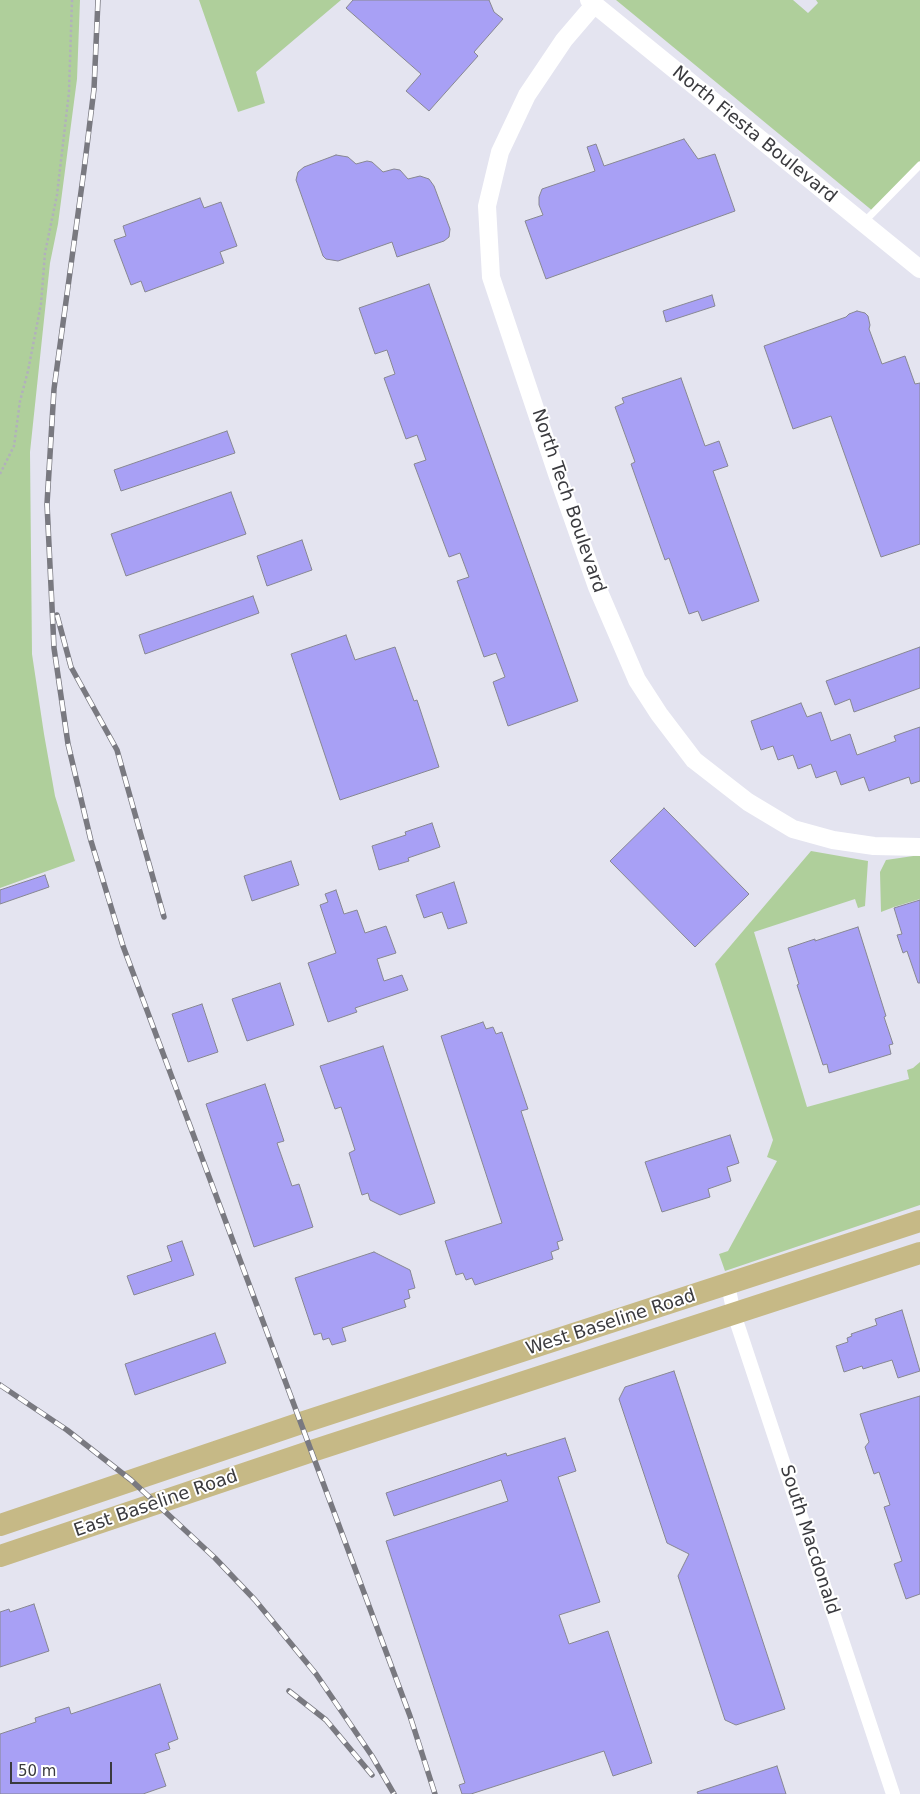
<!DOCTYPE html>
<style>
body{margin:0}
#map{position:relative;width:920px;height:1794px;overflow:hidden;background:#e4e4f0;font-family:"DejaVu Sans",sans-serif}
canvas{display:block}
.scale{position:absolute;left:10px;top:1762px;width:102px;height:22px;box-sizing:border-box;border:2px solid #3a3a3e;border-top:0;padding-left:6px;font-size:15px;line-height:18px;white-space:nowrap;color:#3a3a3e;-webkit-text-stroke:4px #fff;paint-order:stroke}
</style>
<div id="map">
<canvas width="920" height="1794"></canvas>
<div class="scale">50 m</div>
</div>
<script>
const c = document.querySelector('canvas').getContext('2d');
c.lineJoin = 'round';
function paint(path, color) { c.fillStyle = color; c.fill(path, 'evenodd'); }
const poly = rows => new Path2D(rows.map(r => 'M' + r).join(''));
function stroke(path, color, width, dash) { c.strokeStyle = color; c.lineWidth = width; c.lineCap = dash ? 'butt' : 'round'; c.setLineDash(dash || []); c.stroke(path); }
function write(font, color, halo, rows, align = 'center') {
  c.font = font + ' "DejaVu Sans",sans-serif'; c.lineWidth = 4; c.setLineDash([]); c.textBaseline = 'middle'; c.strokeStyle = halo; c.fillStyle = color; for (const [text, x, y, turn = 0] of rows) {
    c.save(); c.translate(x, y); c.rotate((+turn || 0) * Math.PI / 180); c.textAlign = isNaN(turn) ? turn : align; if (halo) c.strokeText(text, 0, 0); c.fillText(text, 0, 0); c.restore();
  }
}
const green = poly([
 [0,0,80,0,77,79,58,224,50,263,30,452,32,654,44,734,55,796,75,861,0,888],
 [199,0,341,0,256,72,265,103,238,112],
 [616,0,793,0,808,13,818,3,816,0,920,0,920,165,874,212],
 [811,851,868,861,865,906,858,908,855,899,754,932,807,1107,909,1079,907,1070,913,1068,920,1062,920,1205,725,1271,719,1254,728,1251,777,1161,767,1157,773,1140,715,964],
 [920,855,920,899,894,907,881,912,880,872,886,860]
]);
const building = poly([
 [353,0,489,0,494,12,503,19,474,52,478,56,429,111,406,91,421,74,346,8,353,0],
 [684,139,698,159,715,154,735,211,546,279,525,221,543,215,539,205,539,197,542,189,595,171,587,147,596,144,604,166,684,139],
 [336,155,348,157,356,164,367,161,372,162,383,172,394,169,400,170,408,179,420,176,429,179,434,186,450,229,449,237,444,241,397,257,392,242,338,261,326,259,323,256,296,180,298,172,304,167,336,155],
 [200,198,204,208,221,202,237,246,220,252,224,263,145,292,141,281,131,285,114,240,126,236,123,226,200,198],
 [429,284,578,701,508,726,493,682,505,677,496,653,484,657,457,581,469,577,460,553,449,557,414,464,426,460,417,435,406,439,384,378,395,374,387,350,375,354,359,308,429,284],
 [712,295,715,306,666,322,663,311,712,295],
 [857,311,865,313,868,316,870,325,869,329,882,364,905,356,915,384,920,383,920,544,881,557,831,416,793,429,764,346,846,317,849,314,857,311],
 [681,378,705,446,719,441,728,466,713,471,759,601,702,621,698,611,689,614,669,558,665,560,631,464,635,462,615,407,624,403,622,398,681,378],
 [227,431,235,453,121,491,114,470,227,431],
 [231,492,246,534,126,576,111,534,231,492],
 [302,540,312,570,267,586,257,556,302,540],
 [253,596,259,613,145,654,139,635,253,596],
 [346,635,355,660,395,647,414,701,417,700,439,767,340,800,291,654,346,635],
 [920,647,920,688,854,712,850,699,835,705,826,681,920,647],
 [801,703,807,717,821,712,831,741,850,734,857,755,896,741,894,736,920,727,920,781,911,784,909,777,869,791,864,777,841,785,836,771,816,778,811,764,798,769,793,755,778,760,773,746,761,750,751,721,801,703],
 [664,808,749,894,695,947,610,861,664,808],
 [432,823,440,847,408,858,409,861,379,870,372,846,406,835,405,832,432,823],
 [291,861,299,885,252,901,244,876,291,861],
 [45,875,49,887,0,904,0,890,45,875],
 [454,882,467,923,448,929,442,912,424,918,416,895,454,882],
 [336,890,344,914,357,910,365,933,386,926,396,953,377,959,384,981,402,975,408,990,355,1008,357,1012,328,1022,308,963,336,953,320,905,328,902,325,894,336,890],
 [920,900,920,983,918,983,907,951,903,953,897,935,902,934,894,908,920,900],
 [858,927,886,1016,884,1017,893,1044,889,1045,891,1054,829,1073,827,1064,823,1065,797,985,799,984,788,948,815,939,815,941,858,927],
 [280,983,294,1025,247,1041,232,999,280,983],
 [202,1004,218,1052,188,1062,172,1014,202,1004],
 [483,1022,486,1029,493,1027,496,1034,502,1032,528,1109,521,1111,563,1240,557,1242,559,1249,551,1252,553,1259,475,1285,472,1278,466,1280,463,1273,456,1275,445,1241,502,1223,441,1036,483,1022],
 [383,1046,435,1203,400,1215,370,1200,368,1193,362,1195,349,1153,355,1150,341,1107,335,1109,320,1066,383,1046],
 [265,1084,284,1141,277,1143,292,1186,299,1184,313,1227,254,1247,206,1104,265,1084],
 [730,1135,739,1163,727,1167,731,1181,708,1189,710,1197,662,1212,645,1162,730,1135],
 [182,1241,194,1275,134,1295,127,1276,172,1261,167,1246,182,1241],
 [374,1252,410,1270,415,1288,408,1290,410,1298,404,1300,406,1307,342,1328,346,1341,332,1345,329,1338,323,1340,321,1333,314,1335,295,1278,374,1252],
 [902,1310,920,1371,898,1378,892,1360,863,1369,862,1366,844,1372,836,1346,848,1342,847,1338,852,1336,851,1334,877,1325,875,1319,902,1310],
 [215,1333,226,1363,135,1395,125,1364,215,1333],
 [674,1371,785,1709,736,1725,725,1720,678,1576,689,1554,667,1543,619,1399,625,1387,674,1371],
 [920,1396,920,1594,906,1599,894,1564,902,1561,884,1507,890,1505,879,1472,874,1474,865,1447,869,1442,860,1414,920,1396],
 [565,1438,576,1471,558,1477,600,1602,559,1615,569,1644,608,1631,652,1763,613,1776,604,1751,471,1794,462,1794,459,1785,465,1783,386,1541,508,1501,501,1480,394,1516,386,1493,506,1453,507,1456,565,1438],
 [34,1604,49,1651,0,1667,0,1612,9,1609,10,1612,34,1604],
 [160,1684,178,1739,168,1743,170,1749,155,1754,166,1786,143,1794,0,1794,0,1734,36,1722,35,1718,69,1707,71,1714,160,1684],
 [777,1766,786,1794,698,1794,697,1792,777,1766]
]);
const path = poly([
 [0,474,14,446,20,401,28,371,41,304,45,253,57,195,69,92,72,0]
]);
const service = poly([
 [864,222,920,165]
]);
const minor = poly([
 [728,1285,734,1314,893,1794]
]);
const tertiary = poly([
 [589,0,920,269],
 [594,5,564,40,527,95,500,152,487,206,491,277,557,474,597,587,637,680,659,714,694,760,748,802,793,829,833,840,874,846,920,847]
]);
const primary = poly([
 [0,1525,298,1424,920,1221],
 [0,1556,309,1452,920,1253]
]);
const rail = poly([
 [98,0,94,89,84,170,54,389,47,504,54,648,68,744,91,841,123,946,410,1716,435,1794],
 [57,615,71,667,117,750,164,917],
 [0,1385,67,1430,131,1480,215,1558,255,1600,316,1674,372,1756,394,1794],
 [289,1691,326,1720,372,1775]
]);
const streetNames = [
 ["North Fiesta Boulevard",754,135,39],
 ["North Tech Boulevard",568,501,71],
 ["West Baseline Road",611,1323,-18],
 ["East Baseline Road",156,1504,-19],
 ["South Macdonald",809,1540,72]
];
paint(green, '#afcf9b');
paint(building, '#a8a0f5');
stroke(building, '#878792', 1);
stroke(path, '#b1b1bb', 2.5, [2.5, 2.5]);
stroke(service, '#fff', 7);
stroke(minor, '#fff', 14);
stroke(tertiary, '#fff', 18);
stroke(primary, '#c6b986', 22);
stroke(rail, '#797980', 5.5);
stroke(rail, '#fff', 4, [11]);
write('18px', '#3a3a3e', '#fff', streetNames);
</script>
